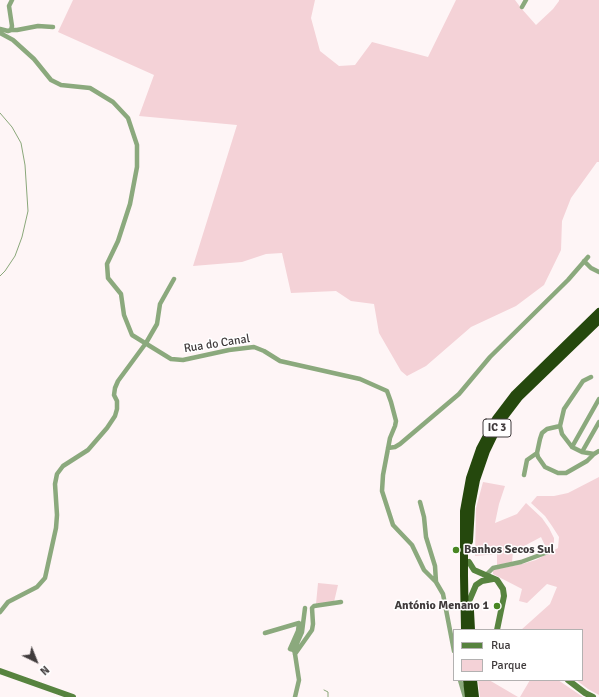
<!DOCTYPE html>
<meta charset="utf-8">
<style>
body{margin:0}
#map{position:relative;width:599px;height:697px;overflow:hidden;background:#fef5f6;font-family:Signika,sans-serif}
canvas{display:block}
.legend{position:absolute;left:453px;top:629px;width:130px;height:52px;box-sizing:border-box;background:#fff;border:1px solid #b3b1b1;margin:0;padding:5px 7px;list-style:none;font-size:12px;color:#403b3c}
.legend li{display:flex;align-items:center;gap:8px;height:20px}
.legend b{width:20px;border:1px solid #b3b1b1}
.north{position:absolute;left:16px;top:641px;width:40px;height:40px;-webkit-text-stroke:3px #fff;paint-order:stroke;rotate:137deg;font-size:11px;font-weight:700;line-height:16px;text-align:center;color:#403b3c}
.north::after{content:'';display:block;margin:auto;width:14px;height:18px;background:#403b3c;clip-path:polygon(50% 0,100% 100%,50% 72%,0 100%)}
</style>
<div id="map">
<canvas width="599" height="697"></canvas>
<ul class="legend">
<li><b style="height:5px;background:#57833f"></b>Rua</li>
<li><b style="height:11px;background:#f4d2d7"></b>Parque</li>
</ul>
<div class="north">N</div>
</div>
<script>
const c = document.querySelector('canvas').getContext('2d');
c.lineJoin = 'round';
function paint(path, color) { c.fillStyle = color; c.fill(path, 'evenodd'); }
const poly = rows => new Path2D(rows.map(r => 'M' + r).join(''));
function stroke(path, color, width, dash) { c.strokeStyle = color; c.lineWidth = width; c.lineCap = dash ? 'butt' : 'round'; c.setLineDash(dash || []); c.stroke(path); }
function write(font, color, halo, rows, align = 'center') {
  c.font = font + ' Signika,sans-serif'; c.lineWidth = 3; c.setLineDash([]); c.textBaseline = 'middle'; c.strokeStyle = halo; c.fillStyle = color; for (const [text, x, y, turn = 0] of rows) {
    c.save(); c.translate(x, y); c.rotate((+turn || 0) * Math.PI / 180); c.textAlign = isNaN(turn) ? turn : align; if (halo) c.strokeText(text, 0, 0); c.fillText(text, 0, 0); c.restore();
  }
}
const green = poly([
 [73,0,315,0,311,18,320,51,339,66,355,65,372,42,428,57,456,0,515,0,521,8,536,25,553,9,559,1,559,0,599,0,599,162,597,162,571,198,562,221,561,250,544,285,516,306,471,327,426,366,407,376,401,371,379,333,374,304,351,301,336,291,291,293,282,253,266,254,242,262,193,266,237,125,139,116,154,75,58,32],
 [599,477,599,695,588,689,576,680,582,680,582,630,521,630,550,604,557,587,547,584,527,603,519,601,522,589,493,574,493,570,522,564,536,560,558,548,559,537,552,526,545,516,531,503,537,496,554,496,568,493],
 [483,482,505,486,499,504,495,523,517,514,526,503,542,518,549,528,554,538,554,545,547,550,541,537,513,552,512,562,497,565,497,554,475,556,476,508],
 [318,583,338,585,334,602,316,604],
 [478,680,489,680,518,697,480,697],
 [530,680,558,680,583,697,520,697]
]);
const stream = poly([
 [0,113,12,127,21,143,25,165,28,211,22,237,15,256,5,271,0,276],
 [324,690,328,692,328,697]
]);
const street = poly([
 [522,7,526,0],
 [0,29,8,31,11,30,12,26,9,6,12,0],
 [11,30,17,30,38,26,53,27],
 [0,33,13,40,34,59,51,80,61,85,90,88,113,102,128,118,137,145,137,167,130,204,118,241,107,264,108,278,121,294,124,315,132,335,171,359,183,360,229,350,254,347,264,351,280,361,360,379,387,391,391,402,396,421,395,426,390,438,383,475,382,491,393,525,412,545,424,570,436,582,443,594,454,651],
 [584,261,591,268,599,272],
 [591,377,583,381,564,409,560,426,562,434,572,447,582,452,594,454,599,451],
 [560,426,547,429,542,433,540,439,537,453,538,457,545,467,558,473,566,473,587,461,594,454],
 [572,447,599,399],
 [388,448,395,447,400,444,459,394,490,357,568,280,588,257],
 [582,452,599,422],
 [524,475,527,460,537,453],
 [420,502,424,517,426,537,435,566,436,582],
 [486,575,493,568,521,562,548,552],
 [0,612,8,602,37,587,45,578,56,528,57,515,55,484,57,474,63,466,88,450,107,428,115,416,117,409,117,401,114,395,115,388,118,381,146,343,157,324,160,304,174,279],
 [265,633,299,623,298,631,290,649,294,650,295,654,299,680,295,697],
 [294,650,302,632,305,608],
 [295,654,312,630,313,624,312,608,314,606,341,602],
 [460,680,465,697]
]);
const secondary = poly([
 [469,562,474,570,497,580,503,589,504,596,497,630],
 [470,599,476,585,482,581,493,579],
 [0,671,73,697],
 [568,680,585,693,593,697]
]);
const highway = poly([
 [469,541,471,506,476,480,486,451,500,422,519,397,599,320],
 [470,611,471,630],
 [465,630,464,576,464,511,470,478,480,449,496,419,515,394,599,312],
 [467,680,469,697],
 [473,680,475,697]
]);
const markers = [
 [456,550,4,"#498522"],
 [497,606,4,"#498522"]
];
const shields = [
 [497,428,28]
];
const shieldNames = [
 ["IC 3",497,428]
];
const streetNames = [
 ["Rua do Canal",217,344,-9]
];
const poiNames = [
 ["Banhos Secos Sul",464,550],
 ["António Menano 1",489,606,"right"]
];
paint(green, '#f4d2d7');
stroke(stream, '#8aa77a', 1);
stroke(street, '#8ba97d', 4.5);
stroke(secondary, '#57833f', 6);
stroke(highway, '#25480d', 8);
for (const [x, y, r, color] of markers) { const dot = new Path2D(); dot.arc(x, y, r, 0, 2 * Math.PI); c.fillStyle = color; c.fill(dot); stroke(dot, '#fff', 1.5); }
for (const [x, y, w] of shields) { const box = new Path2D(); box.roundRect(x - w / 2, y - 9, w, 18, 3); c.fillStyle = '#fff'; c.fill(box); stroke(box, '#403b3c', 1); }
write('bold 11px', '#403b3c', null, shieldNames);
write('12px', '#403b3c', '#fff', streetNames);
write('bold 12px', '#403b3c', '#fff', poiNames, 'left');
</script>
